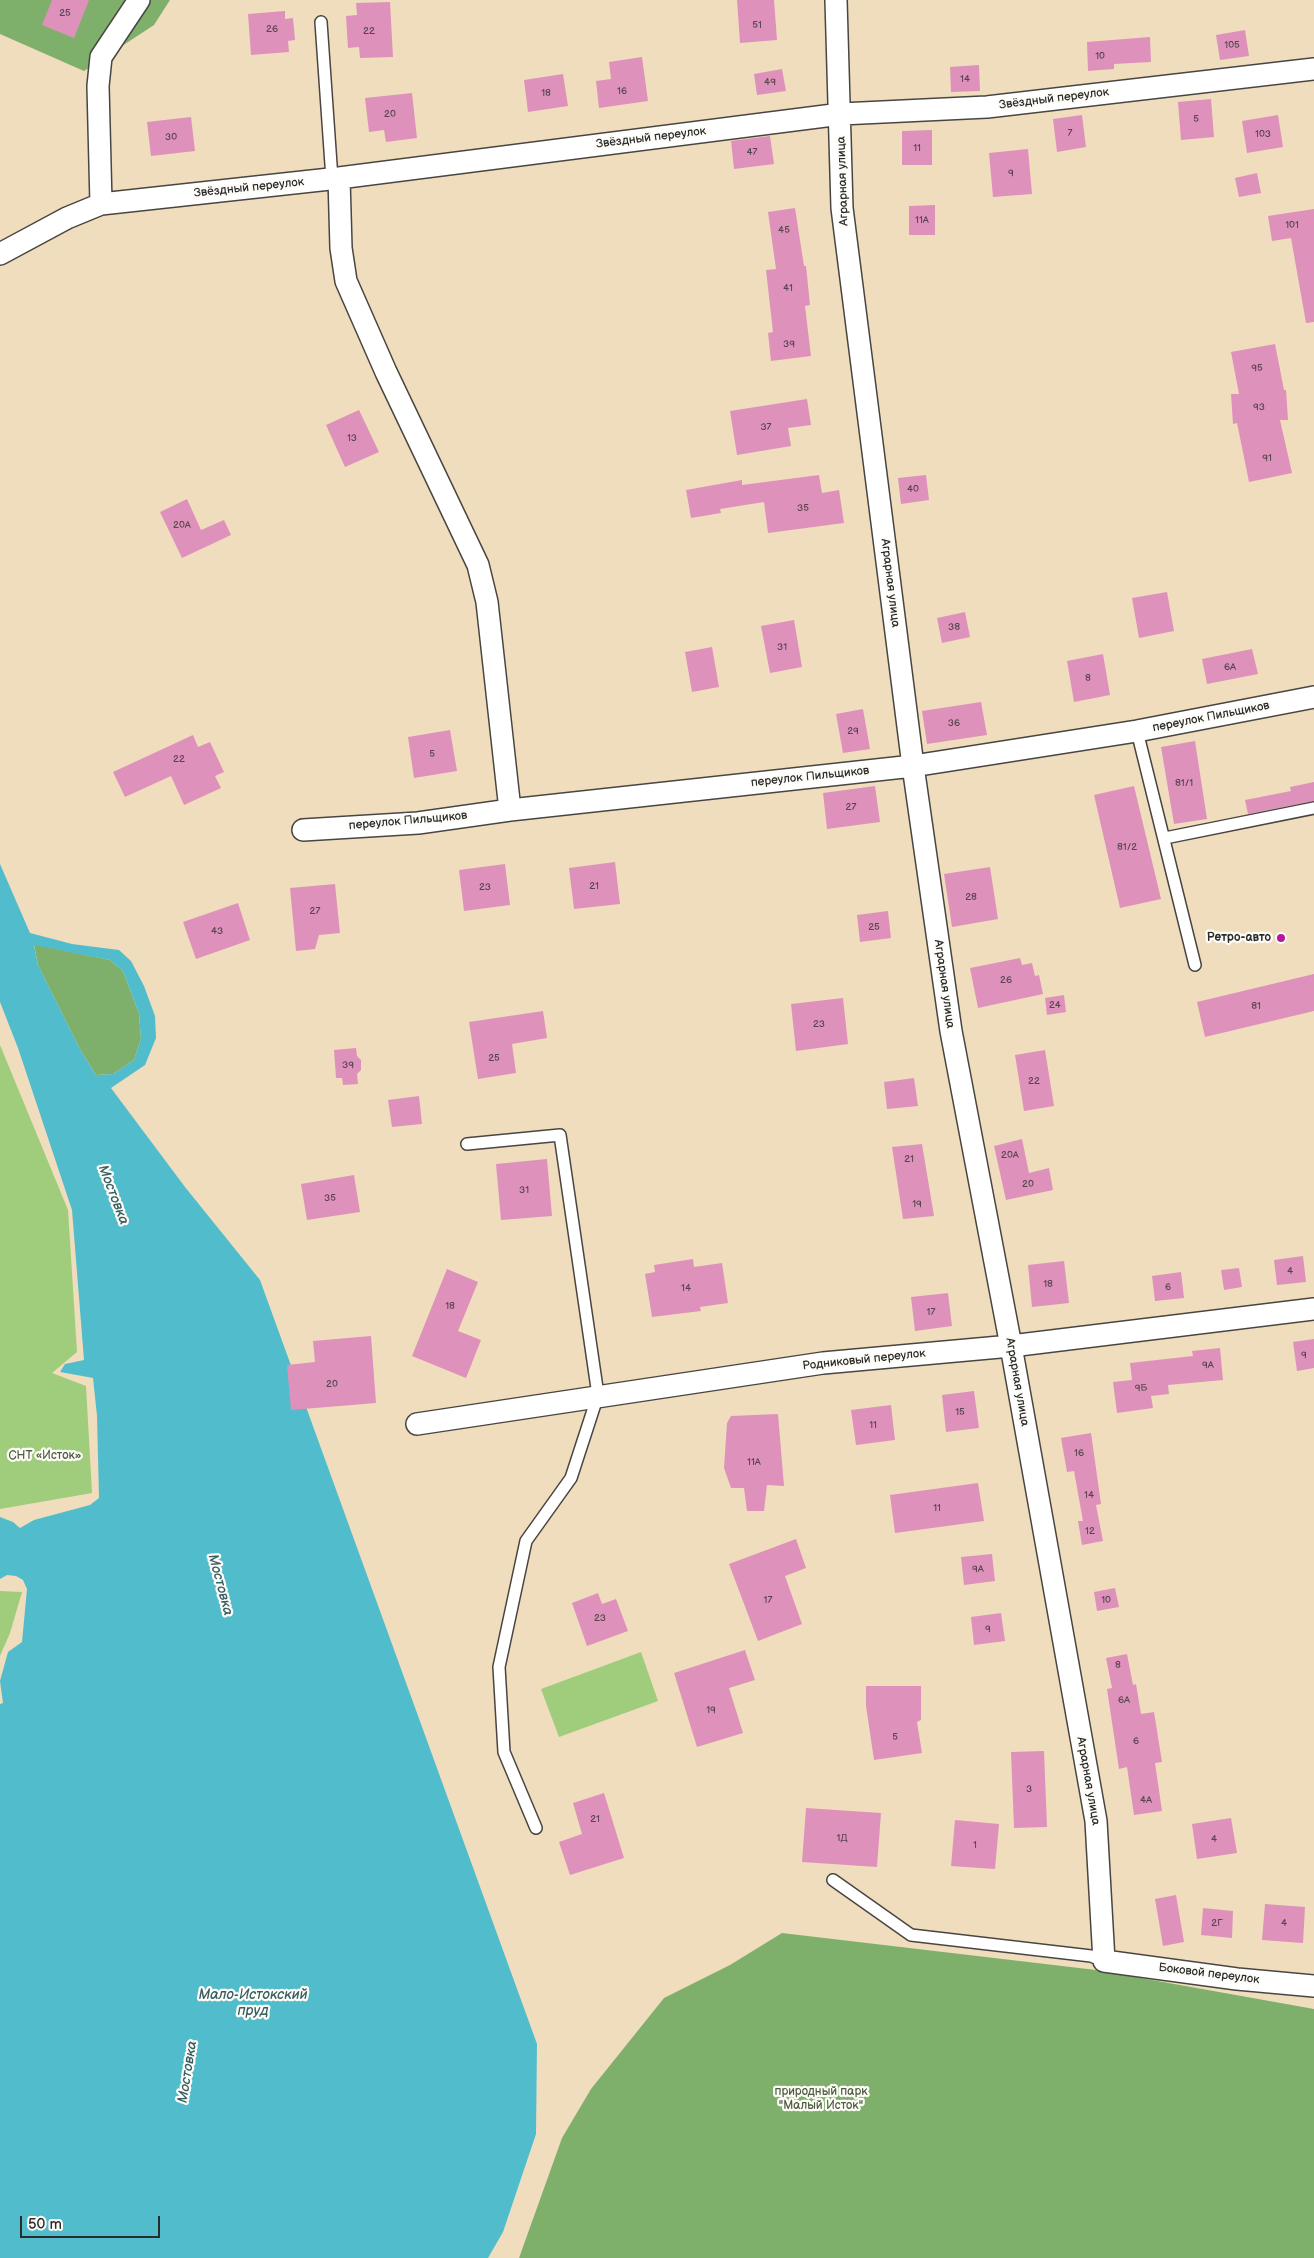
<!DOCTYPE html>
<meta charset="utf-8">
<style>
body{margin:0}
#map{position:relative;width:1314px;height:2258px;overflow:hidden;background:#f0ddbd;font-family:"Balsamiq Sans",sans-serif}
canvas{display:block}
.scale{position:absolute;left:20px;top:2216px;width:140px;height:22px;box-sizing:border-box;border:2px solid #2b2b2b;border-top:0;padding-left:6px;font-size:15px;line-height:18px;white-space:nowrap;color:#2b2b2b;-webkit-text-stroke:4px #fdfcf7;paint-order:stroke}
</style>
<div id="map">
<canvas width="1314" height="2258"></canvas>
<div class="scale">50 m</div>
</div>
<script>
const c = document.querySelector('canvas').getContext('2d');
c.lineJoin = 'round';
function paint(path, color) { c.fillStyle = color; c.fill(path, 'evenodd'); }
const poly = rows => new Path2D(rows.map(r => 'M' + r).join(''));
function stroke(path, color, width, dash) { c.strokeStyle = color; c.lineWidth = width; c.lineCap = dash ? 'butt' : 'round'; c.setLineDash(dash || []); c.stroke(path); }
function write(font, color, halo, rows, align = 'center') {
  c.font = font + ' "Balsamiq Sans",sans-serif'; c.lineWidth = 4.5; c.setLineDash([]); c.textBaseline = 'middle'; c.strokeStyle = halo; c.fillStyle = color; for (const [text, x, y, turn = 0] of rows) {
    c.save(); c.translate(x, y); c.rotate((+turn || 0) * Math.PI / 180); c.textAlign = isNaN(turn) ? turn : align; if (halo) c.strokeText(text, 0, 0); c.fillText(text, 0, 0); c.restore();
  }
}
const green = poly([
 [0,1045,68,1210,77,1352,52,1373,86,1386,92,1493,0,1509],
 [0,1591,22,1592,10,1633,0,1656],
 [641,1652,658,1701,559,1737,541,1689]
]);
const forest = poly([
 [0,0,170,0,154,25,84,71,0,34],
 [34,944,110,960,123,971,139,1014,141,1039,134,1060,113,1074,96,1075,81,1051,38,965],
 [782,1933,1096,1970,1314,2009,1314,2258,519,2258,562,2138,591,2089,664,1998,730,1965]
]);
const water = poly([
 [0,864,30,933,72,944,119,950,131,961,144,986,155,1016,156,1038,145,1065,111,1088,185,1187,260,1280,537,2044,536,2134,503,2232,488,2258,0,2258,0,1704,3,1703,0,1681,8,1652,22,1642,27,1589,23,1580,16,1576,7,1575,0,1579,0,1517,13,1522,20,1528,34,1520,90,1505,99,1498,97,1416,93,1378,60,1372,65,1364,84,1360,72,1210,18,1048,0,1002],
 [34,945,110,960,123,971,139,1014,141,1039,134,1060,113,1074,96,1075,81,1051,38,965]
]);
const building = poly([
 [52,0,89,0,74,38,42,25],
 [737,0,774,0,777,40,740,43],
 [390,2,393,57,360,58,359,47,348,48,346,16,357,15,356,3],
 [285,11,285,19,293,18,295,40,288,41,289,52,251,55,248,14],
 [1245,30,1249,56,1220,60,1216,35],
 [1150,37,1151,62,1114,64,1114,69,1088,71,1087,42],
 [642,57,648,101,599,108,596,81,611,79,609,62],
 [979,65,980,91,951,92,950,67],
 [782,69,786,91,757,95,754,74],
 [563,74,568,106,528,112,524,80],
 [412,93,417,138,386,142,384,130,369,132,365,98],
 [1211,99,1214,137,1181,140,1178,102],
 [1082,115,1086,147,1057,152,1053,119],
 [1278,115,1283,147,1247,153,1242,121],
 [191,117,195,151,151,156,147,122],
 [932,130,932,165,902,165,902,131],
 [770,136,774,164,734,169,731,141],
 [1028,149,1032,194,993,197,989,153],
 [1257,173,1261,193,1239,197,1235,178],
 [935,205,935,235,909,235,909,206],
 [795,208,804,266,806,266,810,305,805,306,811,356,771,361,768,333,773,332,766,270,776,269,768,212],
 [1314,209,1314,322,1306,323,1291,238,1272,241,1268,216],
 [1275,344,1284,390,1286,390,1288,420,1280,420,1292,473,1249,482,1237,423,1233,424,1231,394,1239,394,1231,352],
 [807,399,811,425,788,428,791,446,737,455,730,411],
 [359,410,379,452,345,467,326,425],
 [819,475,822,493,839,490,844,523,768,533,764,502,720,509,721,513,691,518,686,490,742,480,742,485],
 [926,475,929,500,901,504,898,478],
 [187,499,201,530,224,520,231,535,182,558,160,512],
 [1167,592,1174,631,1139,638,1132,598],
 [965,612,970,637,942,643,937,618],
 [794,620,802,667,770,673,761,626],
 [712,647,719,687,692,692,685,652],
 [1252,649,1258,674,1207,684,1202,659],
 [1103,654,1110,695,1074,702,1067,661],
 [981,702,987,735,927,744,922,711],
 [863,709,870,749,843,753,836,714],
 [450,730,457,771,414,778,408,737],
 [193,735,198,747,210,742,224,772,215,776,221,788,184,805,171,776,125,797,113,772],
 [1195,741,1207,819,1174,824,1161,747],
 [1314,782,1314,801,1248,814,1245,800,1291,791,1290,787],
 [875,786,880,822,827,829,823,793],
 [1134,786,1161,899,1120,908,1094,795],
 [615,862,620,904,574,909,569,868],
 [505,864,510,905,464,911,459,870],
 [990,867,998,919,952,927,944,874],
 [335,884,340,933,319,935,315,949,296,951,290,888],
 [238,903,250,940,196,959,183,922],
 [888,911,891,938,860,942,857,915],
 [1020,958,1022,965,1032,963,1035,976,1039,975,1043,994,978,1008,970,968],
 [1314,974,1314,1011,1205,1037,1197,1002],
 [1064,995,1066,1012,1047,1015,1045,998],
 [843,998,848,1044,796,1051,791,1004],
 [543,1011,547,1038,512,1044,516,1073,478,1079,469,1022],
 [356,1048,357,1056,361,1060,361,1070,357,1074,358,1084,343,1085,342,1078,336,1078,334,1050],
 [1045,1050,1054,1106,1024,1111,1015,1055],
 [914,1078,918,1106,887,1109,884,1082],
 [419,1096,422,1124,392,1127,388,1100],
 [1022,1139,1029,1173,1049,1168,1053,1190,1006,1200,994,1146],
 [922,1144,934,1216,903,1219,892,1147],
 [547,1159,552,1216,501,1220,496,1164],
 [354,1175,360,1212,307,1220,301,1184],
 [1303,1256,1306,1282,1277,1285,1274,1260],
 [693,1259,694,1267,722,1263,728,1303,700,1307,701,1311,652,1317,645,1274,655,1272,654,1265],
 [1064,1261,1069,1303,1032,1307,1028,1265],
 [1239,1268,1242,1287,1224,1290,1221,1270],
 [447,1269,478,1282,458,1331,481,1340,466,1378,412,1356],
 [1181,1272,1184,1298,1155,1301,1152,1276],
 [948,1293,952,1326,915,1331,911,1297],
 [371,1336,376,1403,291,1410,287,1365,315,1362,313,1341],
 [1314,1339,1314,1368,1297,1371,1293,1342],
 [1220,1348,1223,1380,1168,1385,1169,1394,1151,1396,1153,1408,1117,1413,1113,1382,1132,1380,1130,1363,1193,1356,1192,1351],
 [974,1391,979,1428,946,1432,942,1395],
 [891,1405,895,1440,856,1445,851,1410],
 [778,1414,784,1486,767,1485,764,1511,747,1511,744,1488,731,1488,724,1468,727,1423,731,1416],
 [1091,1433,1101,1504,1096,1505,1103,1541,1082,1545,1078,1521,1083,1521,1074,1471,1067,1472,1061,1438],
 [978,1483,984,1521,895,1533,890,1495],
 [796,1539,806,1568,785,1576,802,1624,758,1641,729,1564],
 [992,1554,995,1581,964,1585,961,1557],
 [1115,1588,1119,1607,1097,1611,1094,1592],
 [598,1593,602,1604,616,1599,628,1631,587,1646,572,1603],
 [1001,1613,1005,1641,974,1645,971,1617],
 [745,1650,755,1680,729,1688,743,1733,697,1747,674,1673],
 [1127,1654,1133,1685,1136,1684,1141,1714,1154,1712,1162,1762,1155,1763,1162,1811,1134,1815,1127,1767,1119,1769,1107,1689,1112,1688,1106,1658],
 [866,1686,921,1686,921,1720,917,1722,922,1753,874,1760,866,1706],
 [1044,1751,1047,1827,1014,1828,1011,1752],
 [604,1793,624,1858,570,1875,559,1842,582,1834,573,1803],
 [806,1808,881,1813,877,1867,802,1862],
 [1231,1818,1237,1853,1197,1859,1192,1824],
 [955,1820,999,1824,995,1869,951,1866],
 [1176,1895,1184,1942,1163,1946,1155,1899],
 [1265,1904,1305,1907,1303,1943,1262,1940],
 [1203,1908,1233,1911,1232,1938,1201,1935]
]);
const lane = poly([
 [321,22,332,179],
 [1137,731,1195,965],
 [1165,838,1314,808],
 [467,1144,560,1135,598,1395,571,1478,526,1541,499,1667,504,1752,536,1828],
 [833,1880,911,1935,1091,1956,1104,1961]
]);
const street = poly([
 [836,0,842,208,913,766,951,1031,1011,1346,1096,1821,1104,1961,1237,1979,1314,1986],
 [339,178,341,248,346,281,386,372,478,565,487,602,510,810],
 [101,204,98,86,101,57,139,0],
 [0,254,67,218,101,204,339,178,841,114,987,107,1314,69],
 [303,830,418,823,510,810,913,766,1137,731,1314,697],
 [417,1424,823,1363,1011,1346,1314,1309]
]);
const markers = [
 [1281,938,5,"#b5179e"]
];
const numberNames = [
 ["25",65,13],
 ["51",757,25],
 ["26",272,29],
 ["22",369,31],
 ["105",1232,45],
 ["10",1100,56],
 ["14",965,79],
 ["49",770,82],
 ["16",622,91],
 ["18",546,93],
 ["20",390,114],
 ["5",1196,119],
 ["7",1070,133],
 ["103",1263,134],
 ["30",171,137],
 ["11",917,148],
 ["47",752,152],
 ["9",1011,173],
 ["11А",922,220],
 ["101",1292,225],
 ["45",784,230],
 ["41",788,288],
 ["39",789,344],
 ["95",1257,368],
 ["93",1259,407],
 ["37",766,427],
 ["13",352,438],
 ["91",1267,458],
 ["40",913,489],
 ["35",803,508],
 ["20А",182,525],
 ["38",954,627],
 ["31",782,647],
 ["6А",1230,667],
 ["8",1088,678],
 ["36",954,723],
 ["29",853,731],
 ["5",432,754],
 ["22",179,759],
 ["81/1",1184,783],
 ["27",851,807],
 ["81/2",1127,847],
 ["21",594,886],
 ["23",485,887],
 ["28",971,897],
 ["27",315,911],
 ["25",874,927],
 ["43",217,931],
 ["26",1006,980],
 ["24",1055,1005],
 ["81",1256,1006],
 ["23",819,1024],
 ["25",494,1058],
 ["39",348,1065],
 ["22",1034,1081],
 ["20А",1010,1155],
 ["21",909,1159],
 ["20",1028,1184],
 ["31",524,1190],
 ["35",330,1198],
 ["19",917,1204],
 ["4",1290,1271],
 ["18",1048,1284],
 ["6",1168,1287],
 ["14",686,1288],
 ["18",450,1306],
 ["17",931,1312],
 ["9",1304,1355],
 ["9А",1208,1365],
 ["20",332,1384],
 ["9Б",1141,1388],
 ["15",960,1412],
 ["11",873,1425],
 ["16",1079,1453],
 ["11А",754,1462],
 ["14",1089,1495],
 ["11",937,1508],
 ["12",1090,1531],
 ["9А",978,1569],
 ["17",768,1600],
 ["10",1106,1600],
 ["23",600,1618],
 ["9",988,1629],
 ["8",1118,1665],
 ["6А",1124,1700],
 ["19",711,1710],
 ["5",895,1737],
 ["6",1136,1741],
 ["3",1029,1789],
 ["4А",1146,1800],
 ["21",595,1819],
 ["1Д",842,1838],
 ["4",1214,1839],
 ["1",975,1845],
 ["2Г",1217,1923],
 ["4",1284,1923]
];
const streetNames = [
 ["Звёздный переулок",1054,99,-7],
 ["Звёздный переулок",651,138,-7],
 ["Аграрная улица",843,181,-92],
 ["Звёздный переулок",249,188,-6],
 ["Аграрная улица",890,583,83],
 ["переулок Пильщиков",1211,717,-11],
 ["переулок Пильщиков",810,777,-6],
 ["переулок Пильщиков",408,821,-5],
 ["Аграрная улица",944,984,82],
 ["Родниковый переулок",864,1360,-6],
 ["Аграрная улица",1017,1382,80],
 ["Аграрная улица",1088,1781,80],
 ["Боковой переулок",1209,1974,7]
];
const poiNames = [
 ["Ретро-авто",1271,938]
];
const parkNames = [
 ["СНТ «Исток»",45,1456],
 ["природный парк",821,2092],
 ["\"Малый Исток\"",821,2106]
];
const waterNames = [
 ["Мостовка",113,1195,69],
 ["Мостовка",220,1585,75],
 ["Мало-Истокский",253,1995],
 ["пруд",253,2011],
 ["Мостовка",188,2072,-81]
];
paint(green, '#9fcd7b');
paint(forest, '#7fb06b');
paint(water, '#51bdcc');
paint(building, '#de92bb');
stroke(lane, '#494641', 14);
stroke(street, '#494641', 24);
stroke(lane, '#fff', 11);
stroke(street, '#fff', 21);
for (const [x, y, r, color] of markers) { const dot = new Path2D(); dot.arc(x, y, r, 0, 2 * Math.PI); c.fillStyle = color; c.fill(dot); stroke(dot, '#fdfcf7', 2); }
write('10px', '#58454f', null, numberNames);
write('12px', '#2b2b2b', '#fdfcf7', streetNames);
write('bold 12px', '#2b2b2b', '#fdfcf7', poiNames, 'right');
write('12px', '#4e5c43', '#fdfcf7', parkNames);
write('italic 14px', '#385e63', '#fdfcf7', waterNames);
</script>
